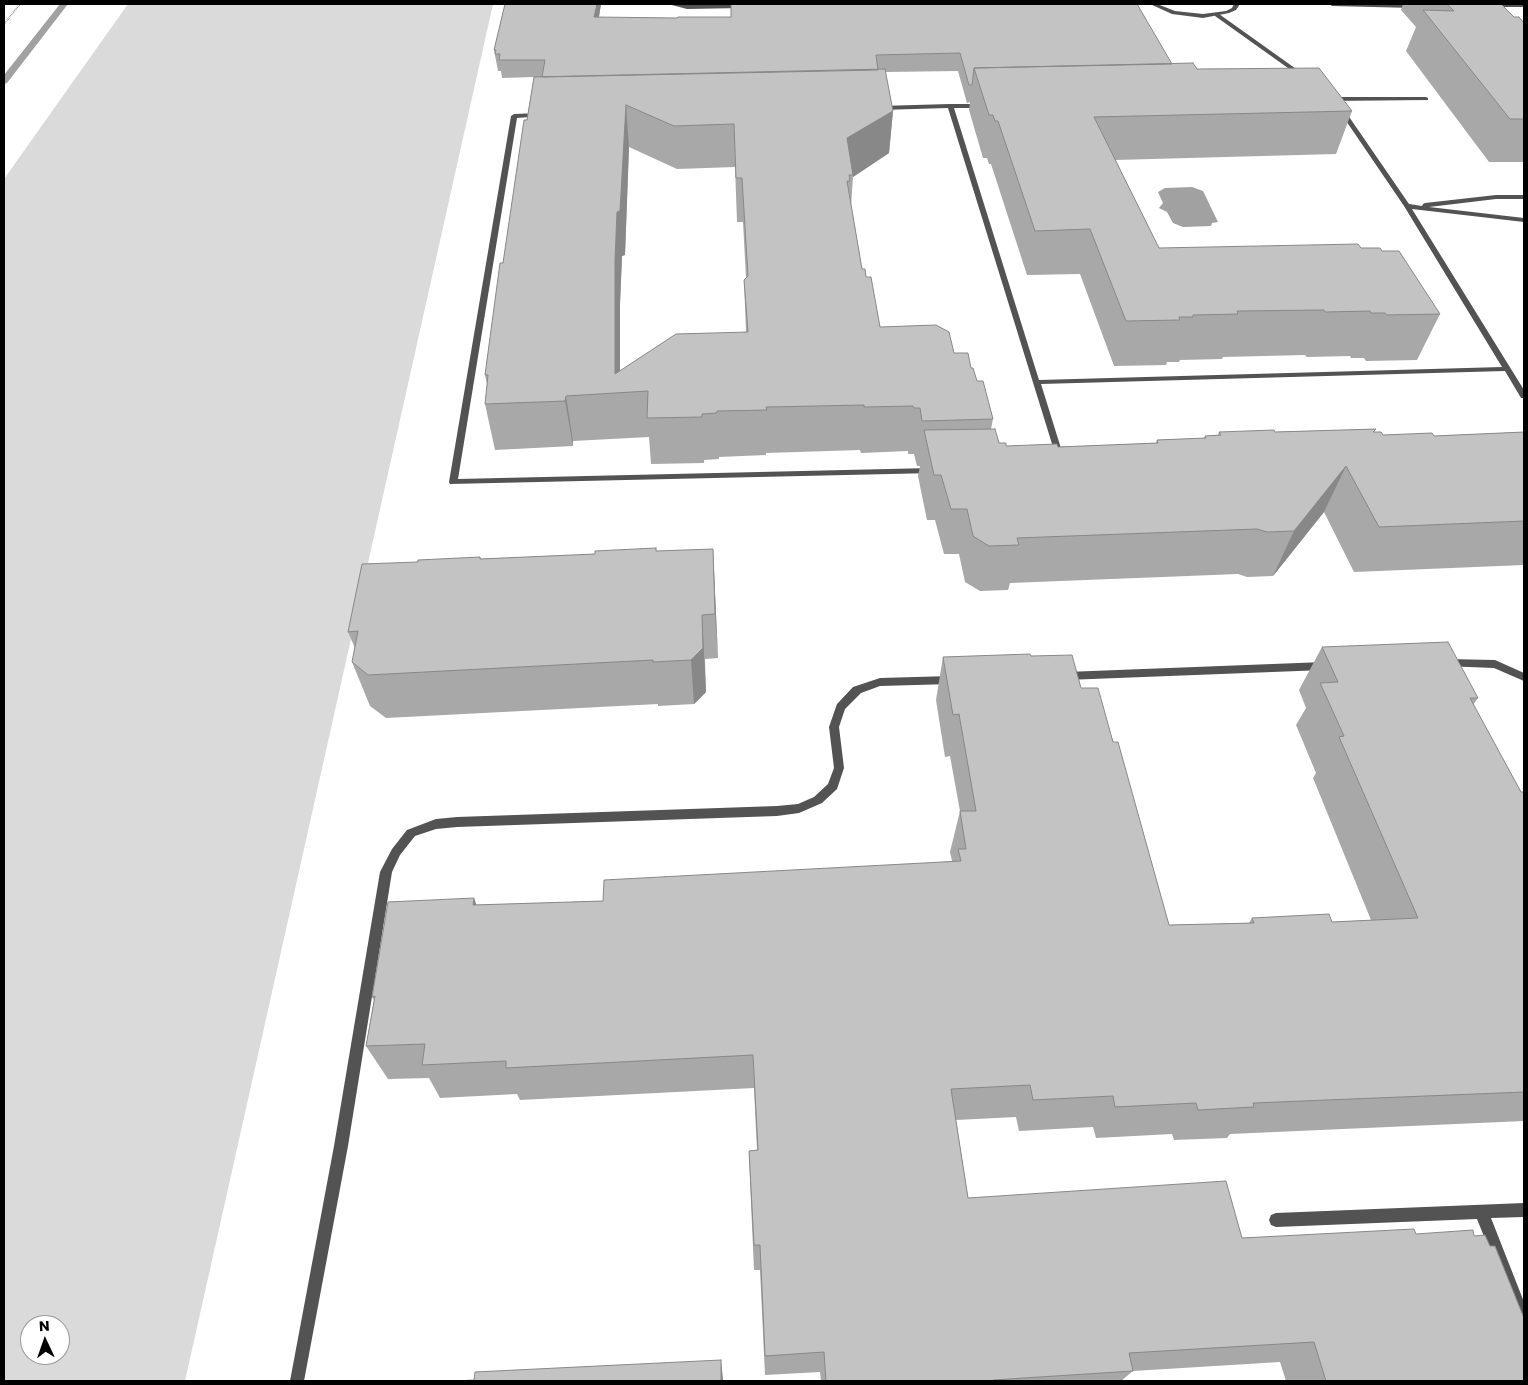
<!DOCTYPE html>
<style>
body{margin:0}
#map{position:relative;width:1528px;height:1385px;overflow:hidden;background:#fff;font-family:Poppins,sans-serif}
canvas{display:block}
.frame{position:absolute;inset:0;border:5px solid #000;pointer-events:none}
.north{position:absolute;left:20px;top:1315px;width:50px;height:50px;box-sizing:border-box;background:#fff;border:1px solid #999;border-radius:50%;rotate:357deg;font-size:14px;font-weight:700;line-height:20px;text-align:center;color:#000}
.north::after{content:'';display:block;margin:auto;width:18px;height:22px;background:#000;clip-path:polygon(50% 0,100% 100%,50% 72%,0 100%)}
</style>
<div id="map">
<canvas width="1528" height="1385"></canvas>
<div class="frame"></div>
<div class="north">N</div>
</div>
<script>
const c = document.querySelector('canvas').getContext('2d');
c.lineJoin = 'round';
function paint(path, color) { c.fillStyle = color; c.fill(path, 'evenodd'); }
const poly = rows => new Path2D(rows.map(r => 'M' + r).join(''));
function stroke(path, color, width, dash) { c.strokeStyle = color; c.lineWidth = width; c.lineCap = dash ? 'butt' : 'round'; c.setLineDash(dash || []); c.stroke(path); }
const green = poly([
 [128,4,493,4,185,1381,4,1381,4,179],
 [30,1325,60,1325,60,1355,30,1355]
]);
const water = poly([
 [1192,187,1203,191,1218,222,1212,223,1211,226,1183,227,1173,223,1167,212,1159,208,1163,203,1158,192,1165,188]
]);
const stream = poly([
 [60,4,68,4,7,83,4,84,4,75,60,4]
]);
const path = poly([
 [4,24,20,4]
]);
const service = poly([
 [1215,14,1219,14,1306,76,1306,78,1302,78,1215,16,1215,14],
 [1426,97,1428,98,1428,100,1330,101,1327,99,1330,97,1426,97],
 [950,104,983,104,986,106,983,108,954,108,1039,380,1502,367,1404,206,1338,109,1341,107,1343,108,1409,204,1422,206,1423,204,1425,203,1496,195,1524,195,1524,199,1496,199,1429,207,1524,218,1524,222,1412,209,1524,390,1524,398,1521,398,1505,371,1041,384,1064,458,1063,460,1057,460,948,108,880,110,877,108,880,106,950,104],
 [541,113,544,115,543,116,517,118,458,479,931,468,935,471,934,473,450,484,449,482,511,116,514,114,541,113],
 [1446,659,1495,660,1524,673,1524,681,1494,668,1443,666,1441,663,1443,660,1446,659],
 [1324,662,1329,666,1324,670,1066,680,1061,676,1066,672,1324,662],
 [951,676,955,677,956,680,955,683,951,684,880,686,861,693,845,709,839,727,844,768,837,789,822,803,799,813,777,816,457,827,436,829,415,836,400,855,392,872,348,1146,304,1381,290,1381,334,1146,380,872,392,849,407,830,436,819,457,817,777,806,798,804,814,797,828,784,834,768,829,727,837,704,853,687,880,678,951,676],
 [1524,1203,1524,1217,1491,1218,1524,1302,1524,1326,1519,1324,1477,1219,1276,1227,1271,1225,1269,1220,1271,1215,1276,1213,1524,1203]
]);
const minor = poly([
 [668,4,687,5,742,4,745,6,742,8,687,9,668,4],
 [1150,4,1157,4,1175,11,1203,14,1226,11,1232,8,1234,4,1240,4,1236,10,1229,13,1203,18,1172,14,1150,4],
 [1329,4,1414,4,1417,6,1414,8,1332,6,1329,4],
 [1490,4,1524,4,1524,7,1491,7,1488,5,1490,4]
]);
const wall = poly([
 [505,4,601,4,599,17,1172,64,1197,69,1352,111,1336,154,1115,160,1159,248,1361,248,1382,251,1440,314,1417,360,1366,361,1364,358,1351,358,1350,356,1307,357,1305,355,1223,357,1222,359,1180,360,1179,362,1167,362,1166,365,1114,366,1080,274,1027,275,991,164,989,164,987,158,983,158,969,110,970,102,967,103,958,71,885,72,893,111,889,153,853,177,851,206,862,269,866,277,880,327,954,353,971,368,993,419,991,429,999,443,1006,446,1058,447,1156,443,1157,440,1204,438,1205,436,1218,435,1219,432,1275,432,1376,429,1374,432,1383,435,1434,436,1524,432,1524,565,1354,572,1324,512,1273,576,1247,577,1238,574,1010,583,1008,590,980,591,965,582,959,554,944,554,935,520,927,520,918,476,920,466,917,466,914,454,908,454,908,451,861,453,860,450,766,453,766,455,719,457,719,459,704,460,704,463,651,464,649,437,573,441,573,446,495,450,485,404,487,384,485,375,503,263,534,77,502,78,501,71,498,71,494,50],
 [629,147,677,169,735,167,737,222,743,222,746,278,744,280,746,332,620,371,620,304,622,256,625,255],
 [1403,4,1501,4,1514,17,1524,23,1524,162,1489,162,1406,51,1416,27,1401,10],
 [713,549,718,658,705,659,706,692,694,704,658,706,658,704,386,718,370,706,352,662,355,648,348,632,418,562,480,557,481,559],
 [1322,647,1478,698,1473,705,1521,792,1524,792,1524,1121,1230,1134,1227,1138,1174,1140,1172,1134,1096,1138,1093,1127,1019,1131,1016,1117,956,1120,968,1198,1242,1238,1416,1234,1474,1236,1524,1381,1286,1381,1280,1362,1133,1371,1121,1381,821,1381,820,1372,765,1375,760,1270,754,1270,750,1180,749,1151,757,1150,754,1088,520,1100,517,1094,440,1098,429,1078,388,1079,366,1046,374,1000,372,997,476,905,603,901,952,861,950,852,960,811,950,756,945,757,936,700,943,657,1031,656,1081,688,1113,742,1169,925,1249,923,1252,918,1332,922,1371,920,1313,778,1316,773,1296,725,1306,708,1299,690]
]);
const shadedWall = poly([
 [597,4,601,4,596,34,594,17],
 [626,105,629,147,625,255,622,256,620,304,620,393,615,374,615,259,617,212],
 [893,111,889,153,853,177,853,175,849,175,847,138],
 [566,396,573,441,573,446,565,401],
 [1346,466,1324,512,1273,576,1294,531],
 [713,549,718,658,715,614],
 [702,615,706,692,694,704,691,660],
 [474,898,488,936,473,905],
 [721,1360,723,1379,723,1381,721,1381]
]);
const building = poly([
 [505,4,597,4,594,17,677,18,678,17,731,17,731,4,1137,4,1172,64,974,68,972,85,969,85,960,53,876,55,878,70,542,77,545,60,499,60,500,54,495,54,496,50,494,50,505,4],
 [1447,4,1501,4,1514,17,1519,17,1524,23,1524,119,1510,119,1423,10,1454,11,1447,4],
 [1193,63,1197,69,1319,68,1352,111,1094,117,1159,248,1358,244,1361,248,1380,248,1382,251,1399,251,1440,314,1387,315,1385,313,1371,313,1370,311,1325,312,1324,310,1237,311,1238,314,1193,315,1193,317,1179,317,1180,320,1126,321,1090,229,1035,231,998,121,995,121,993,115,989,115,974,68,1193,63],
 [885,69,893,111,847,138,853,175,849,175,850,181,847,181,862,269,865,269,866,277,871,277,880,327,936,325,949,332,954,353,968,353,971,368,973,368,977,381,983,381,993,419,922,421,920,408,914,408,913,406,864,407,864,405,766,407,767,410,717,411,717,413,702,414,702,417,647,418,648,391,566,396,565,401,485,404,488,375,485,375,500,263,503,263,524,120,527,120,534,77,885,69],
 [626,105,674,126,734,124,736,178,742,178,748,276,744,280,748,332,676,334,615,374,615,259,617,212,620,211,626,105],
 [995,429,999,443,1006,443,1006,446,1057,444,1058,447,1158,443,1157,440,1206,438,1205,436,1221,435,1219,432,1274,430,1275,432,1376,429,1373,432,1381,432,1383,435,1432,433,1434,436,1524,432,1524,521,1379,527,1346,466,1294,531,1267,532,1257,529,1017,538,1019,545,989,546,973,536,967,509,951,509,941,475,934,475,924,430,995,429],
 [656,548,656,551,713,549,715,614,702,615,703,648,691,660,653,662,653,660,368,675,352,662,358,631,348,632,362,564,418,562,418,560,480,557,480,559,595,554,595,551,656,548],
 [1448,642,1478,698,1470,698,1521,792,1524,792,1524,1092,1253,1103,1254,1107,1198,1110,1196,1103,1115,1107,1113,1096,1033,1100,1030,1085,951,1089,968,1198,1226,1181,1242,1238,1414,1229,1416,1234,1473,1230,1474,1236,1485,1235,1490,1246,1495,1246,1524,1318,1524,1381,1326,1381,1314,1342,1129,1353,1133,1371,993,1380,993,1381,826,1381,824,1352,765,1356,760,1245,754,1245,749,1151,758,1150,753,1055,506,1068,506,1061,422,1065,425,1044,366,1046,375,996,372,997,388,902,474,898,473,905,603,901,604,880,961,861,958,849,966,849,960,811,976,811,959,714,953,715,943,657,1030,654,1031,656,1072,655,1081,688,1098,688,1113,742,1118,742,1169,925,1254,923,1252,918,1329,914,1332,922,1418,918,1339,737,1344,736,1320,683,1338,682,1322,647,1448,642],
 [721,1360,721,1381,455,1381,474,1380,475,1372,721,1360]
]);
paint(green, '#dadada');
paint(water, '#a1a1a1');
paint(stream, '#a1a1a1');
stroke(path, '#757575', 2, [0.5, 1]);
paint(service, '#535353');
paint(minor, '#535353');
paint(wall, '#a8a8a8');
paint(shadedWall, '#888');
paint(building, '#c3c3c3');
stroke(building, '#888', 1);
</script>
